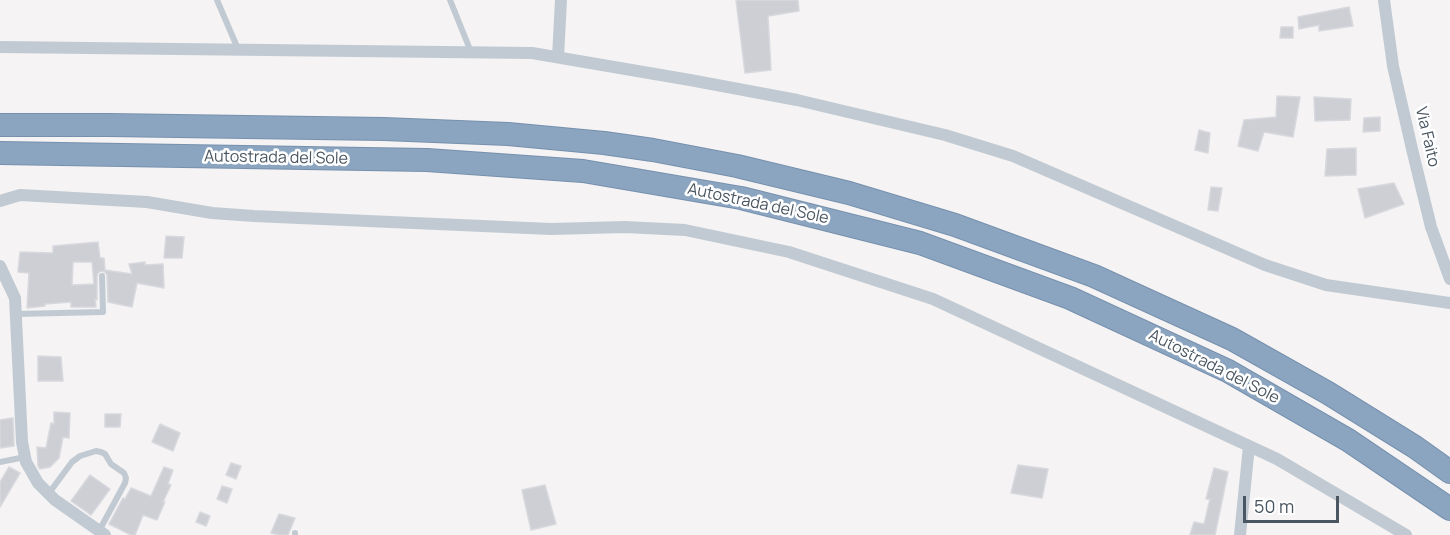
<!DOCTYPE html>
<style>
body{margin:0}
#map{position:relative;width:1450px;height:535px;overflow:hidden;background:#f5f3f3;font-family:Manrope,sans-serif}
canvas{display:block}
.scale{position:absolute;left:1243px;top:496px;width:96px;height:27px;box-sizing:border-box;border:3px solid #4a5661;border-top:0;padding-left:8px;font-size:18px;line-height:21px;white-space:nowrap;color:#4a5661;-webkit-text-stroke:4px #fff;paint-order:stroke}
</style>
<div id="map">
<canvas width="1450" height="535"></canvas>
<div class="scale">50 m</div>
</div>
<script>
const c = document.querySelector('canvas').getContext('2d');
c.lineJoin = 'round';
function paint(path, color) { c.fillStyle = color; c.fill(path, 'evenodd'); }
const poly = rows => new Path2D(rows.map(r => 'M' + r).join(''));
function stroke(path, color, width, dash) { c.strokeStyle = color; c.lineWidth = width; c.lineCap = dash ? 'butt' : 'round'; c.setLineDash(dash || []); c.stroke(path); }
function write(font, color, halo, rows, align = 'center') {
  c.font = font + ' Manrope,sans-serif'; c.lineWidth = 5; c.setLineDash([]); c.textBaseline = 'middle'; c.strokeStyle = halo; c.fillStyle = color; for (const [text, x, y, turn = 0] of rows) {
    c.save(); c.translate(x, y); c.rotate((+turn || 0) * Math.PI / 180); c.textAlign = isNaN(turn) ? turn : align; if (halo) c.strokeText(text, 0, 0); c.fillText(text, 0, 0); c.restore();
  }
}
const building = poly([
 [736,0,798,0,799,11,768,16,771,70,745,73,736,0],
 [1349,7,1353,26,1319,31,1319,25,1299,29,1298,17,1349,7],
 [1281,27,1293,27,1293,38,1280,38,1281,27],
 [1277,96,1300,97,1293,137,1264,132,1258,151,1238,146,1244,120,1276,117,1277,96],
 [1314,97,1351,99,1350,120,1315,121,1314,97],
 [1380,117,1380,131,1363,132,1364,118,1380,117],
 [1199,130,1210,133,1208,153,1195,150,1199,130],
 [1356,148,1356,175,1325,176,1327,149,1356,148],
 [1394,183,1404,204,1365,218,1358,189,1394,183],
 [1211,187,1222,188,1218,211,1208,210,1211,187],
 [166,236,184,237,182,258,164,258,166,236],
 [98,242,100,258,104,258,105,270,132,274,129,264,145,262,145,265,163,264,164,288,137,283,132,307,108,302,107,275,105,272,101,271,98,273,97,276,97,300,95,299,96,307,71,307,71,302,45,304,45,306,27,308,29,273,18,272,20,252,53,253,53,246,98,242],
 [73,262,92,262,94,284,72,285,73,262],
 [38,356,61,357,63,381,38,381,38,356],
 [54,412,70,413,69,438,63,437,59,458,50,467,40,469,38,466,37,447,46,448,51,423,54,424,54,412],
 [105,414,121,414,120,427,105,427,105,414],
 [13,418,14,446,0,448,0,420,13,418],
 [160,424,180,433,173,451,152,442,160,424],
 [231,463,241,466,236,479,226,475,231,463],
 [1018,465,1048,469,1042,498,1011,493,1018,465],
 [9,467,20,473,0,507,0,482,9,467],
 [164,467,173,470,168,484,171,485,163,502,165,502,157,520,143,515,135,535,131,535,109,524,123,498,125,499,131,488,151,496,164,467],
 [1214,468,1228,472,1215,535,1190,535,1194,522,1204,524,1210,499,1206,499,1214,468],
 [90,475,110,489,91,515,71,501,90,475],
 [545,485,556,524,531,530,522,490,545,485],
 [222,486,232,489,227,503,217,499,222,486],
 [200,512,210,516,206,526,196,522,200,512],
 [279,514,295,518,288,535,279,535,271,533,279,514]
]);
const lane = poly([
 [217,0,238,49],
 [450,0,471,52],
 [16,314,103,312,102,276],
 [0,462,25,457],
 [49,493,72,462,80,456,96,451,101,452,105,454,111,464,124,473,126,478,125,483,99,531],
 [295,533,295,535]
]);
const street = poly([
 [1384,0,1393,66,1412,149,1431,227,1450,279],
 [0,47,532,53,690,80,797,100,945,135,1013,156,1265,265,1326,285,1450,303],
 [558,57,561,0],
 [0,201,20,195,147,202,212,213,254,216,551,229,625,227,685,230,789,252,933,299,1277,459,1406,535],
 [0,266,15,298,22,442,26,462,38,483,55,500,105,535],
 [1240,535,1249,446]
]);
const highway = poly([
 [0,125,109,125,384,129,508,134,604,143,653,150,737,166,849,193,955,225,1094,276,1232,339,1328,393,1415,447,1450,472],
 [0,153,427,160,583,171,741,198,920,243,1070,298,1228,371,1348,440,1450,509]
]);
const streetNames = [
 ["Via Faito",1427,137,77],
 ["Autostrada del Sole",276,158,1],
 ["Autostrada del Sole",758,204,12],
 ["Autostrada del Sole",1214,367,27]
];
paint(building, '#cdcfd5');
stroke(building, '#d7d9de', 1.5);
stroke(highway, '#7690ad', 24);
stroke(lane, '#c1cad2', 6);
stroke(street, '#c1cad2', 12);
stroke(highway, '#8ba5c1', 22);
write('16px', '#4a5661', '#fff', streetNames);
</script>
